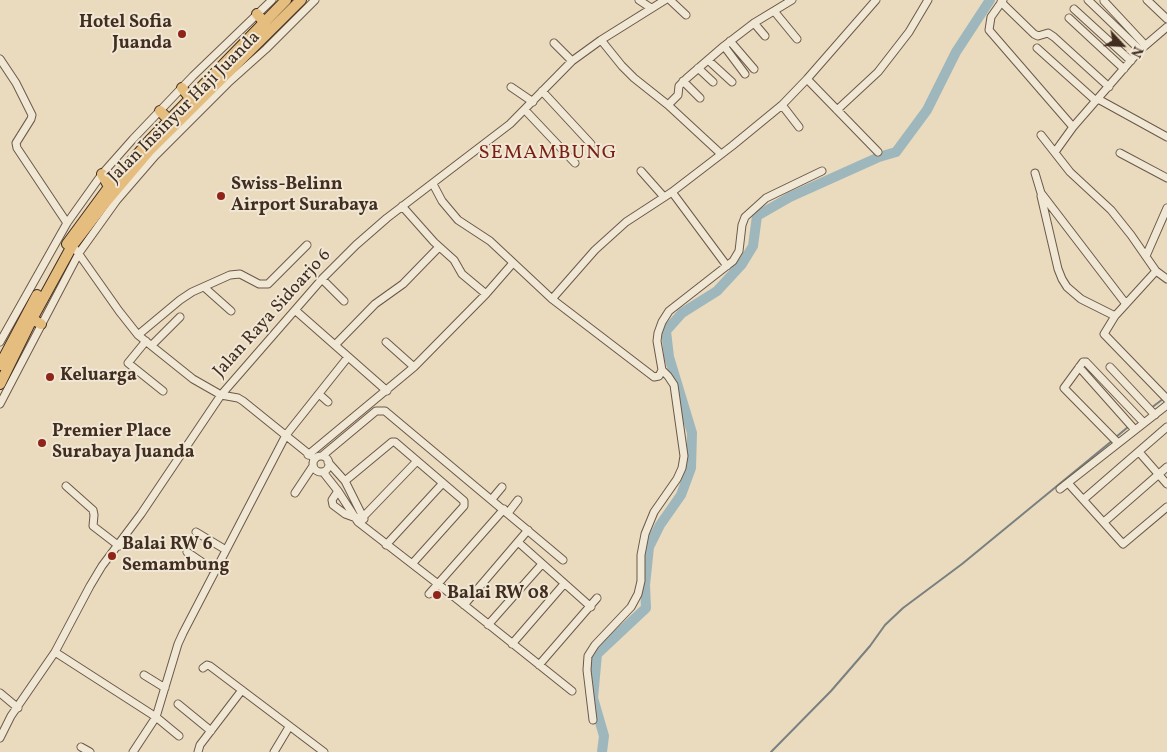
<!DOCTYPE html>
<style>
body{margin:0}
#map{position:relative;width:1167px;height:752px;overflow:hidden;background:#eadabe;font-family:Vollkorn,serif}
canvas{display:block}
.north{position:absolute;left:1097px;top:20px;width:50px;height:50px;-webkit-text-stroke:4px #f1e7d5;paint-order:stroke;rotate:115deg;font-size:14px;font-weight:700;line-height:20px;text-align:center;color:#412e21}
.north::after{content:'';display:block;margin:auto;width:18px;height:22px;background:#412e21;clip-path:polygon(50% 0,100% 100%,50% 72%,0 100%)}
</style>
<div id="map">
<canvas width="1167" height="752"></canvas>
<div class="north">N</div>
</div>
<script>
const c = document.querySelector('canvas').getContext('2d');
c.lineJoin = 'round';
const poly = rows => new Path2D(rows.map(r => 'M' + r).join(''));
function stroke(path, color, width, dash) { c.strokeStyle = color; c.lineWidth = width; c.lineCap = dash ? 'butt' : 'round'; c.setLineDash(dash || []); c.stroke(path); }
function write(font, color, halo, rows, align = 'center') {
  c.font = font + ' Vollkorn,serif'; c.lineWidth = 4; c.setLineDash([]); c.textBaseline = 'middle'; c.strokeStyle = halo; c.fillStyle = color; for (const [text, x, y, turn = 0] of rows) {
    c.save(); c.translate(x, y); c.rotate((+turn || 0) * Math.PI / 180); c.textAlign = isNaN(turn) ? turn : align; if (halo) c.strokeText(text, 0, 0); c.fillText(text, 0, 0); c.restore();
  }
}
const stream = poly([
 [1151,408,1163,399],
 [1116,437,1128,427],
 [771,752,831,691,870,646,885,625,903,608,962,564,1113,440]
]);
const river = poly([
 [602,752,604,736,593,698,597,654,646,608,645,585,649,547,660,525,681,495,691,468,692,433,669,357,666,331,682,313,717,291,742,264,753,246,757,216,790,197,879,157,896,152,927,110,956,52,990,0]
]);
const minor = poly([
 [639,0,651,8],
 [670,0,686,15],
 [1003,0,991,17,989,30,1073,127],
 [1088,0,1140,50],
 [1147,0,1167,19],
 [1104,1,1145,45],
 [1001,2,1034,34,1038,36,1048,33,1054,37,1109,87],
 [1074,9,1131,61],
 [774,11,797,39],
 [1069,18,1124,69],
 [754,23,765,36],
 [601,40,622,66,634,78,668,105,721,154],
 [730,41,754,69],
 [554,43,572,61],
 [724,46,745,74],
 [1037,48,1096,101],
 [0,59,16,83,32,115,31,119,16,143,17,148,67,223],
 [708,60,732,82],
 [698,68,713,82],
 [807,79,878,152],
 [683,81,700,98],
 [511,87,533,102],
 [542,91,591,144],
 [1098,99,1167,137],
 [668,105,678,95,679,86,687,78,724,46,754,23,792,0],
 [782,105,799,127],
 [525,110,575,163],
 [837,110,878,72,909,32,928,0],
 [1041,135,1070,172,1111,210,1131,235,1156,271,1167,279],
 [1055,152,1073,127,1140,50,1167,27],
 [1120,153,1167,178],
 [641,171,664,197],
 [1035,173,1041,193,1126,304],
 [433,184,442,201,458,220,490,241,552,299,654,377,659,376,662,370,657,341,658,333,662,322,669,311,733,261,739,251,742,225,745,217,766,198,822,171],
 [672,192,727,266],
 [1041,196,1058,269,1062,279,1067,287,1081,299,1115,316],
 [402,206,434,242,454,260,462,274,486,294],
 [76,250,119,311,138,335,193,379,221,395,238,398,243,401,315,459],
 [1146,256,1167,208],
 [1156,271,1115,316,1104,334,1167,399],
 [322,279,344,301],
 [204,287,231,311],
 [552,299,595,250,626,222,672,192,732,146,782,105,807,79,876,0],
 [295,310,387,391],
 [138,335,180,300,192,292,230,275,240,274,259,284,268,284,307,245],
 [146,341,128,363,163,391],
 [0,342,67,223,102,174,133,139,193,76,272,0],
 [386,342,414,367],
 [152,345,180,317],
 [335,345,375,304,403,284,439,247],
 [1079,367,1135,430],
 [1110,367,1155,415],
 [319,394,328,402],
 [0,404,79,253,117,200,155,156,228,83,266,49,315,0],
 [1118,443,1064,388,1083,362,1086,362,1144,423],
 [1139,452,1167,484],
 [308,455,414,367,486,294,513,263],
 [322,456,376,411,385,411,563,560],
 '313 464a8 8 0 1 1 16 0a8 8 0 1 1-16 0Z',
 [328,462,345,481,364,519],
 [323,472,338,491,358,522,438,584,572,691],
 [345,481,392,442,395,442,464,501,464,506,412,564],
 [1068,483,1123,544,1167,507],
 [66,486,93,510,94,515,93,526,119,546],
 [1060,489,1167,405],
 [338,491,332,500,333,505,345,514,356,518,364,516,417,461],
 [295,493,313,466],
 [492,499,502,487],
 [1084,499,1167,427],
 [508,513,518,500],
 [1104,522,1167,467],
 [196,532,226,550],
 [518,542,591,607],
 [386,545,442,484],
 [187,552,215,571],
 [429,594,504,509],
 [464,605,528,530],
 [488,625,542,564],
 [512,644,564,584],
 [55,652,156,717,179,736],
 [539,665,597,598],
 [203,668,207,665,210,666,324,752],
 [144,675,165,688],
 [0,693,18,708],
 [178,704,211,731],
 [593,720,587,670,588,656,595,645,631,607,638,594,641,581,641,555,645,534,654,512,677,479,682,468,684,456,674,385,668,376,662,370],
 [0,738,11,716,55,652,90,586,102,566,141,514,221,395,322,279,356,245,387,218,510,124,572,61,601,40,665,0],
 [81,747,90,752],
 [133,752,156,717,178,644,183,633,286,435,348,357],
 [198,752,200,745,242,690],
 [274,752,289,727]
]);
const highway = poly([
 [257,14,264,22],
 [182,88,190,98],
 [160,111,169,120],
 [102,174,109,187],
 [67,244,109,187,150,140,286,0],
 [32,319,41,324],
 [0,365,37,295],
 [0,384,32,319,72,246,105,203,149,151,301,0]
]);
const markers = [
 [182,34,5,"#8f2418"],
 [221,196,5,"#8f2418"],
 [50,377,5,"#8f2418"],
 [42,443,5,"#8f2418"],
 [112,556,5,"#8f2418"],
 [437,595,5,"#8f2418"]
];
const poiNames = [
 ["Hotel Sofia",172,24,"right"],
 ["Juanda",172,45,"right"],
 ["Swiss-Belinn",231,186],
 ["Airport Surabaya",231,207],
 ["Keluarga",60,377],
 ["Premier Place",52,433],
 ["Surabaya Juanda",52,454],
 ["Balai RW 6",122,546],
 ["Semambung",122,567],
 ["Balai RW 08",447,595]
];
const streetNames = [
 ["Jalan Insinyur Haji Juanda",185,108,-45],
 ["Jalan Raya Sidoarjo 6",273,314,-48]
];
const quarterNames = [
 ["SEMAMBUNG",548,154]
];
stroke(stream, '#79807f', 2);
stroke(river, '#9eb7bd', 10);
stroke(minor, '#6b5948', 9);
stroke(highway, '#412e21', 12);
stroke(minor, '#f1e7d5', 7);
stroke(highway, '#e5bd7f', 10);
for (const [x, y, r, color] of markers) { const dot = new Path2D(); dot.arc(x, y, r, 0, 2 * Math.PI); c.fillStyle = color; c.fill(dot); stroke(dot, '#f1e7d5', 2); }
write('bold 18px', '#412e21', '#f1e7d5', poiNames, 'left');
write('18px', '#412e21', '#f1e7d5', streetNames);
c.letterSpacing = '1px';
write('20px', '#7a1f14', '#f1e7d5', quarterNames);
c.letterSpacing = '0px';
</script>
